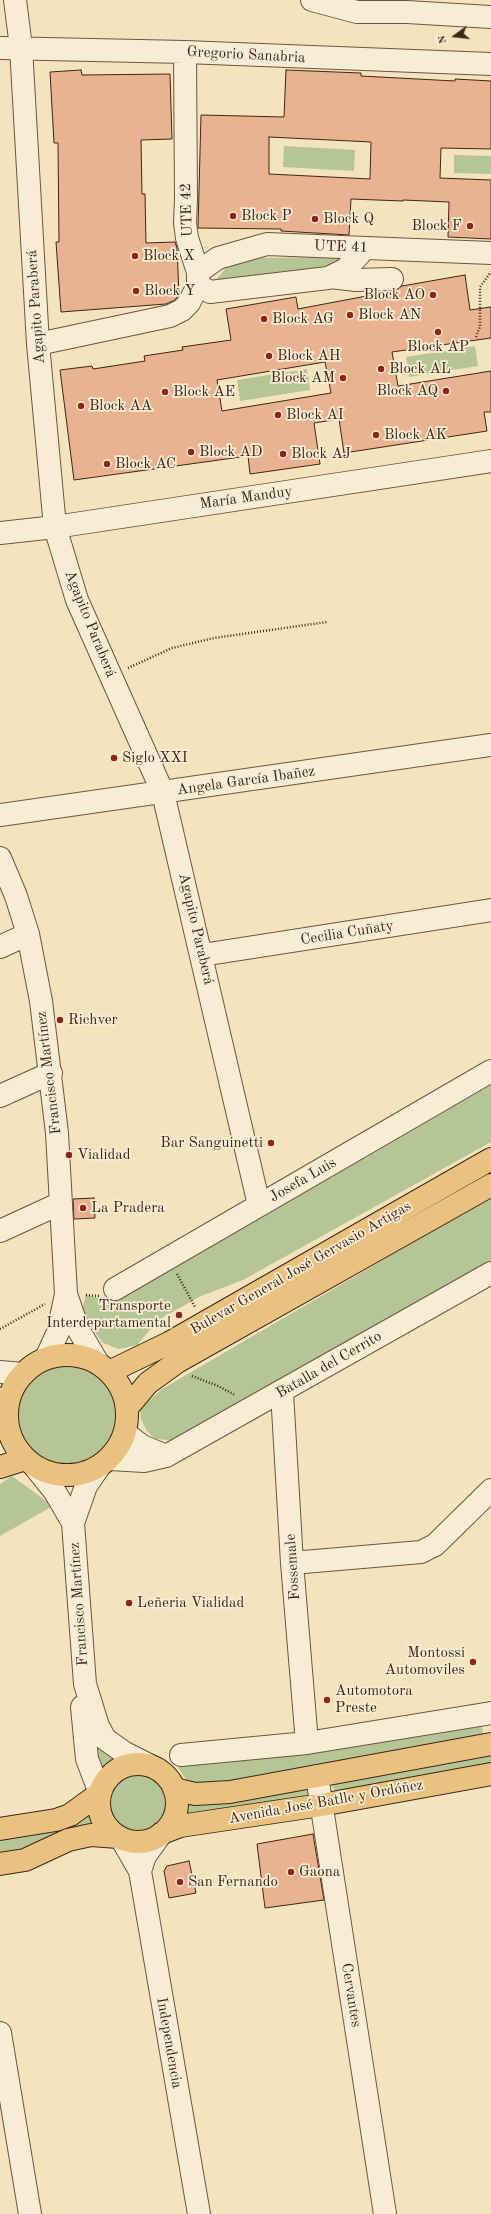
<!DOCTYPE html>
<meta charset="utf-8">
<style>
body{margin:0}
#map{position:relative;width:491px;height:2214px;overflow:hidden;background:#f3e4be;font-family:"Old Standard TT",serif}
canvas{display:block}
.north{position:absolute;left:435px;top:16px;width:40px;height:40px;-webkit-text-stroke:3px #f7edd5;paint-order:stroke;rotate:255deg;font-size:11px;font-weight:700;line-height:16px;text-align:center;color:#402516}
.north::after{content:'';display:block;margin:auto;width:14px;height:18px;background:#402516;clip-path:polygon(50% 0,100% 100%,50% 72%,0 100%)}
</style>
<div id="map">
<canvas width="491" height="2214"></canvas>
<div class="north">N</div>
</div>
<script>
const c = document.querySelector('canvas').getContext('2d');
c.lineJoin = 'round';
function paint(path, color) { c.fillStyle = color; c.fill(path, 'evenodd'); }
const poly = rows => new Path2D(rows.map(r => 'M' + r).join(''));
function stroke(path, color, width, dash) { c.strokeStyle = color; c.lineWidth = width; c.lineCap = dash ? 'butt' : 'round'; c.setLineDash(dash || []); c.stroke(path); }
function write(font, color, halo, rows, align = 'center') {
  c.font = font + ' "Old Standard TT",serif'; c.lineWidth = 3.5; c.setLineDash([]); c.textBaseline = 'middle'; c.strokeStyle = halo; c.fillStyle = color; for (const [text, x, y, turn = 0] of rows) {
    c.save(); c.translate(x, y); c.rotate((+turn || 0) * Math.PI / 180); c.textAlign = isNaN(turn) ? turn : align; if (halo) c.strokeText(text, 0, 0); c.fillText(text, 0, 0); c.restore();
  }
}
const green = poly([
 [284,146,355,150,354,171,283,167],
 [454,155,491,156,491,174,454,173],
 [346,257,335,271,212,284,227,267,256,258],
 [475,346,478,366,409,377,406,357],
 [307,369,310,390,240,401,237,380],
 [491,1079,491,1142,243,1280,201,1296,158,1320,137,1345,119,1349,103,1343,81,1315,86,1294,106,1301],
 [491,1197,491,1264,181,1441,155,1439,147,1431,141,1419,140,1409,162,1389],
 '15 1415a52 52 0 1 1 104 0a52 52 0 1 1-104 0Z',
 [12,1476,53,1506,0,1536,0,1484],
 [481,1725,483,1731,482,1736,224,1783,189,1784,177,1766],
 [93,1732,119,1758,110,1763,100,1775],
 [491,1754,491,1763,336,1792,332,1786,332,1783],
 '109 1801a30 30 0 1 1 60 0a30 30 0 1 1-60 0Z',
 [310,1785,311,1796,183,1818,186,1803],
 [92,1808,94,1818,99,1826,12,1853,0,1853,0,1838]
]);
const building = poly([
 [81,70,82,75,170,74,172,139,141,140,142,194,145,194,146,243,175,242,177,248,179,294,175,300,166,304,61,312,56,242,59,242,58,143,54,143,50,72,81,70],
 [286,70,361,73,361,76,455,81,455,79,491,81,491,149,441,148,440,178,491,180,491,239,448,237,449,202,403,200,403,201,351,199,349,235,281,231,281,229,198,228,201,115,284,117,286,70],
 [269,137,371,142,370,179,269,174,269,137],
 [465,275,470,310,491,307,491,338,392,352,398,386,491,371,491,412,484,412,487,431,344,453,339,419,314,423,320,464,250,474,248,456,74,480,60,370,92,366,93,369,145,361,144,356,183,350,182,347,231,340,226,309,296,297,298,309,393,291,402,286,465,275],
 [325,362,331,393,222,411,217,380,325,362],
 [94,1198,95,1218,74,1219,73,1199,94,1198],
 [313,1834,324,1900,265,1908,257,1844,313,1834],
 [189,1861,196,1893,169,1898,164,1871,167,1866,189,1861]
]);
const path = poly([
 [476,337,480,326,480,287,491,272],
 [128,668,172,648,214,638,327,622],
 [177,1274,195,1307],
 [86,1295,99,1296],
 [0,1329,45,1304],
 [192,1376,218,1386,235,1395]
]);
const minor = poly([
 [15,0,21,47,38,344,55,527,77,600,163,793,259,1205],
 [312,0,357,12,407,12,491,17],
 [0,48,185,52,491,64],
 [198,272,218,258,267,244,491,253],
 [330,277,356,280,392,279],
 [198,285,210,292,328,278,346,269,365,248],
 [38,344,170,316,182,310,189,303,198,285,198,272,187,238,185,223,186,199,185,52],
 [0,533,55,527,491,461],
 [0,815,491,745],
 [0,858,16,896,28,934,41,1001,57,1133,66,1294,78,1329,98,1363],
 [0,947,28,934],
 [202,955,491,910],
 [0,1096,51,1073],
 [0,1231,61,1203],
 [115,1289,491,1071],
 [46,1358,58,1332,66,1294],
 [0,1372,23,1374],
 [282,1392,292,1563,307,1743],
 [0,1399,7,1407],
 [125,1433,142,1446,166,1456],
 [110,1459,144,1461,166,1456,491,1273],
 [35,1467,55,1492,73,1523],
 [99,1467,86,1486,73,1523,85,1684,98,1726,105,1739,125,1753,149,1765],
 [292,1563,421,1552,435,1545,491,1490],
 [82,1707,87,1759,100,1793],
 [181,1755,307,1743,491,1713],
 [317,1776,385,2214],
 [121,1838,140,1871,199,2214],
 [140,1871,145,1856,160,1835],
 [0,2033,30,2214]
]);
const major = poly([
 '7 1415a60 60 0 1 1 120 0a60 60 0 1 1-120 0Z',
 [109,1372,169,1343,491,1159],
 [127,1408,148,1383,177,1362,491,1185],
 [0,1467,25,1459],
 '99 1803a39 39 0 1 1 78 0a39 39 0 1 1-78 0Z',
 [174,1789,195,1794,230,1792,491,1744],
 [0,1829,56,1820,70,1815,99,1794],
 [162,1833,180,1826,321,1805,491,1774],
 [0,1864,25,1860,68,1840,91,1835,118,1837]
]);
const markers = [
 [233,216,4,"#8f2418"],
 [315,219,4,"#8f2418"],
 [470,226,4,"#8f2418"],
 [135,256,4,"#8f2418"],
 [136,291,4,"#8f2418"],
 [433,295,4,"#8f2418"],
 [350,315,4,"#8f2418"],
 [264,319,4,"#8f2418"],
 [438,332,4,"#8f2418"],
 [269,356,4,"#8f2418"],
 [381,369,4,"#8f2418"],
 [343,378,4,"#8f2418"],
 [446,391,4,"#8f2418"],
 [165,392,4,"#8f2418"],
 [81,406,4,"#8f2418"],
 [278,415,4,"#8f2418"],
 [376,435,4,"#8f2418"],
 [191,452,4,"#8f2418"],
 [283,454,4,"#8f2418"],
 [107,464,4,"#8f2418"],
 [114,758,4,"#8f2418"],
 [60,1020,4,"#8f2418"],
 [271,1143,4,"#8f2418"],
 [69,1155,4,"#8f2418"],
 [83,1208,4,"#8f2418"],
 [179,1315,4,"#8f2418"],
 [129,1603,4,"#8f2418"],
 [473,1662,4,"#8f2418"],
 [327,1700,4,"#8f2418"],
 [291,1872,4,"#8f2418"],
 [180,1882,4,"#8f2418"]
];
const streetNames = [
 ["Gregorio Sanabria",246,55,3],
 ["UTE 42",187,210,-92],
 ["UTE 41",341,247,2],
 ["Agapito Paraberá",36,307,-94],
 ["María Manduy",246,498,-8],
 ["Agapito Paraberá",90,624,68],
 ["Angela García Ibañez",246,781,-8],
 ["Agapito Paraberá",196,929,77],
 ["Cecilia Cuñaty",347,933,-9],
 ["Francisco Martínez",49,1073,-97],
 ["Josefa Luis",303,1180,-30],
 ["Bulevar General José Gervasio Artigas",301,1268,-30],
 ["Batalla del Cerrito",329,1365,-30],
 ["Fossemale",293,1567,-94],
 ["Francisco Martínez",79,1604,-94],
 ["Avenida José Batlle y Ordóñez",326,1802,-10],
 ["Cervantes",351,1995,81],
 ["Independencia",169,2043,80]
];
const poiNames = [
 ["Block P",241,216],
 ["Block Q",323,219],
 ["Block F",462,226,"right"],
 ["Block X",143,256],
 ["Block Y",144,291],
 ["Block AO",425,295,"right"],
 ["Block AN",358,315],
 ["Block AG",272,319],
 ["Block AP",438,347,"center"],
 ["Block AH",277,356],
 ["Block AL",389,369],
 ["Block AM",335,378,"right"],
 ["Block AQ",438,391,"right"],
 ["Block AE",173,392],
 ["Block AA",89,406],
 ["Block AI",286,415],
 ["Block AK",384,435],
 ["Block AD",199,452],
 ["Block AJ",291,454],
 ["Block AC",115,464],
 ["Siglo XXI",122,758],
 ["Richver",68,1020],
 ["Bar Sanguinetti",263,1143,"right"],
 ["Vialidad",77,1155],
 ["La Pradera",91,1208],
 ["Transporte",171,1306,"right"],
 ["Interdepartamental",171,1323,"right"],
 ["Leñeria Vialidad",137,1603],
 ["Montossi",465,1653,"right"],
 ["Automoviles",465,1670,"right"],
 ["Automotora",335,1691],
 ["Preste",335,1708],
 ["Gaona",299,1872],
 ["San Fernando",188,1882]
];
paint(green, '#b5c596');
paint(building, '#e9b291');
stroke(building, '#402516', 1);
stroke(minor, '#6d5540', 24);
stroke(major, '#402516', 24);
stroke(path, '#402516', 2.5, [1, 2]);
stroke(minor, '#f7edd5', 22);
stroke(major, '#eac27f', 22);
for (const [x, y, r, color] of markers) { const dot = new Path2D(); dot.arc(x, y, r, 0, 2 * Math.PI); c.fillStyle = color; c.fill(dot); stroke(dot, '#f7edd5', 1.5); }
write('15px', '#402516', '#f7edd5', streetNames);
write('15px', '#402516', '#f7edd5', poiNames, 'left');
</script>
